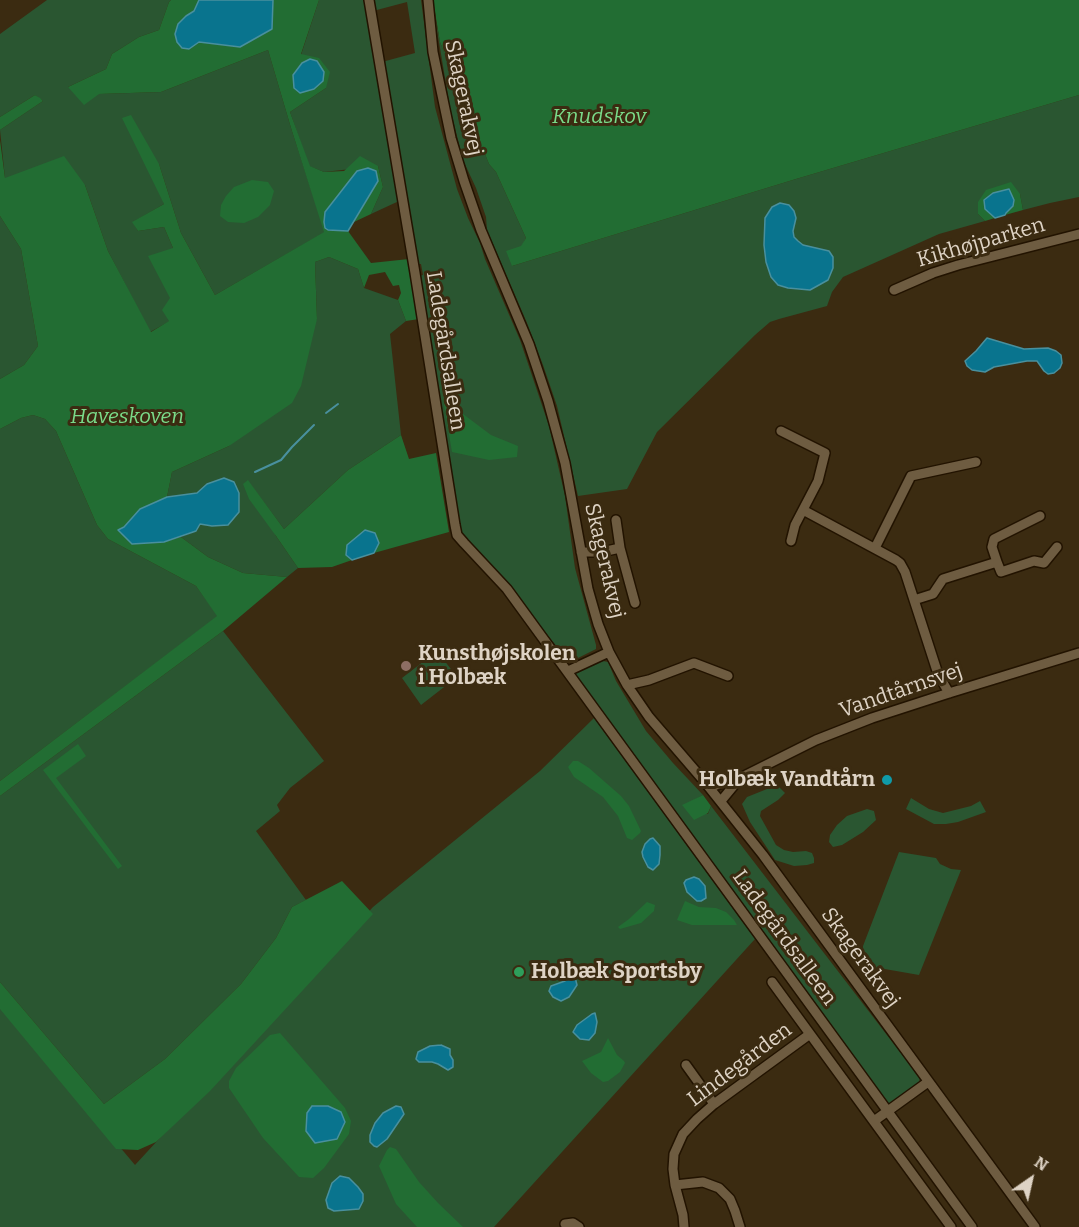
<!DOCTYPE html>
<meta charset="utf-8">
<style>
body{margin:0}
#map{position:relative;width:1079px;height:1227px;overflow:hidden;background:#3b2b11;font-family:Bitter,serif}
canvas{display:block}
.north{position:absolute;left:1001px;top:1149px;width:60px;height:60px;-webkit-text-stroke:4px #3b2b11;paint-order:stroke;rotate:34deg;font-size:16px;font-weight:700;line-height:24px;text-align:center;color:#ded3c5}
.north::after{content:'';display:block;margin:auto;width:21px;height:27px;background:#ded3c5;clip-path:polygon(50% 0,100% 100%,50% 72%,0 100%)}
</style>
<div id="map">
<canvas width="1079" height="1227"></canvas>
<div class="north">N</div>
</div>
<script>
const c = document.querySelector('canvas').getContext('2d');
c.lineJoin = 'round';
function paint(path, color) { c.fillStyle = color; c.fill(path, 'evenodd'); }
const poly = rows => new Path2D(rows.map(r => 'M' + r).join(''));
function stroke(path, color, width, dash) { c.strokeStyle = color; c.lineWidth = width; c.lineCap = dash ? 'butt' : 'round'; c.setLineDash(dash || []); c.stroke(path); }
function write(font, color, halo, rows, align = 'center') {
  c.font = font + ' Bitter,serif'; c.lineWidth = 6; c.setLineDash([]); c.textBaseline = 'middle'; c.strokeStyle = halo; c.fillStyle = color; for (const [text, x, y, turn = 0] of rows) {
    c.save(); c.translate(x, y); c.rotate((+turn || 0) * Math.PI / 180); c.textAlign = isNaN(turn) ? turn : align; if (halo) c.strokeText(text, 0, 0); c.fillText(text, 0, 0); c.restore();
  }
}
const green = poly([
 [47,0,171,0,169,2,159,30,139,37,112,54,106,69,68,87,99,94,161,92,268,50,291,128,325,232,215,295,181,233,159,164,164,204,133,222,138,231,164,227,173,248,170,321,150,332,108,251,85,185,5,178,0,130,43,101,35,95,0,117,0,34],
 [319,0,366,0,399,201,371,214,383,187,378,166,324,172,309,166,290,112,326,88,301,55],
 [371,0,421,0,435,107,457,189,468,218,480,243,485,259,520,340,549,426,565,496,575,568,596,645,596,649,572,661,567,659,523,605,465,542,458,526,418,276,423,275,421,264,415,264,382,62,415,53,407,2,373,11],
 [434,12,440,42,489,164,496,172,526,238,512,266,796,179,1079,95,1079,197,1050,203,1023,210,1020,194,978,214,985,221,939,234,843,277,832,292,827,306,779,319,770,322,755,335,657,432,627,489,578,496,557,406,543,365,527,323,487,230,486,217,476,188,463,160,450,108],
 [0,216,21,249,38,346,24,365,0,379],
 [329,257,358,269,364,288,398,300,406,321,390,334,401,435,348,470,284,529,248,481,276,536,298,568,287,577,243,573,208,557,181,537,196,531,199,524,212,526,207,484,197,493,167,497,172,472,229,446,317,319,315,262],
 [33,415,45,419,56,431,97,525,108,539,196,586,218,616,0,781,0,429,21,418],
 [223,631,324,761,290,788,277,805,280,811,256,831,306,900,292,907,276,938,241,984,165,1059,104,1104,0,982,0,796],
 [437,651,457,677,421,705,402,678],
 [598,660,608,662,616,681,646,731,673,763,703,795,683,806,708,814,711,806,920,1078,919,1082,888,1106,573,674,574,671],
 [594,718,755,939,494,1227,0,1227,0,1005,135,1165,373,907,540,771],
 [777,785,785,793,778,800,761,811,760,816,776,845,784,850,793,852,806,851,812,853,814,858,814,863,807,865,794,866,775,860,750,822,742,804,747,797],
 [911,798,929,809,943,813,971,806,980,801,986,812,958,822,946,824,934,824,906,809],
 [867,809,874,811,876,820,863,832,842,845,833,847,829,842,830,835,837,825,847,816],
 [899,852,936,858,940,864,951,869,961,870,919,975,862,965,863,946]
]);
const forest = poly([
 [171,0,199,0,194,11,186,16,178,24,175,33,177,42,199,42,240,47,272,29,273,0,319,0,301,54,319,58,330,72,326,88,290,112,310,166,324,172,344,171,360,156,378,166,383,187,371,214,354,222,378,181,328,230,348,231,371,263,409,259,419,319,406,321,398,300,401,293,399,285,393,286,385,272,369,275,364,288,358,269,329,257,315,262,317,319,301,386,292,403,229,446,172,472,167,497,140,509,124,527,164,542,181,537,208,557,243,573,287,577,223,631,0,796,0,781,217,616,196,586,108,539,97,525,56,431,45,419,33,415,21,418,0,429,0,379,24,365,38,346,21,249,0,216,0,140,5,178,64,156,85,185,108,251,151,332,169,321,162,310,170,298,148,256,173,248,164,227,138,231,132,222,164,204,122,118,131,115,159,164,181,233,215,295,324,232,291,128,268,50,161,92,99,94,84,105,68,87,106,69,112,54,139,37,159,30,169,2],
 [433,0,1079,0,1079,95,796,179,512,266,506,251,521,246,526,238,496,172,489,164,440,42],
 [35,95,40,98,43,101,0,130,0,117],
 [252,180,268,182,274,191,270,205,258,217,244,223,228,222,220,216,221,205,226,196,234,187],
 [1011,182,1020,194,1023,210,1005,215,1005,213,1013,206,1014,200,1009,189,985,209,995,218,985,221,978,214,978,202,986,190],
 [443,399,491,435,518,446,517,457,489,460,452,452],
 [401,435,409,459,436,453,449,532,374,553,379,543,346,555,352,560,332,567,298,568,276,536,249,499,243,484,248,480,284,529,348,470],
 [78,744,86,756,56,778,122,866,118,869,43,770],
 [573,761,578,761,589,768,621,796,629,806,641,831,640,833,632,840,627,838,618,816,603,797,574,777,568,767],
 [703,795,711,806,708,813,694,820,682,805],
 [342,881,373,914,210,1091,156,1142,138,1150,116,1149,0,1009,0,982,104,1104,165,1059,241,984,276,938,292,907],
 [685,901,699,907,716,908,726,912,734,920,737,925,692,925,677,920],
 [647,902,655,905,654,911,641,923,620,929,618,927,629,919],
 [280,1033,345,1108,351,1121,349,1134,324,1168,313,1178,299,1177,263,1138,229,1088,229,1081,236,1068,270,1035],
 [608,1038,617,1055,624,1061,625,1063,620,1072,608,1081,603,1082,591,1073,582,1061,601,1052],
 [390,1147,396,1149,419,1182,438,1203,463,1227,417,1227,396,1204,379,1166,387,1150]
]);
const water = poly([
 [199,0,273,0,272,29,240,47,199,42,189,49,182,48,177,42,175,34,178,24,186,16,194,11,199,0],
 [310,59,317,61,324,72,323,81,314,89,300,93,294,88,293,75,302,63,310,59],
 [368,168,376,171,378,181,348,231,328,230,325,228,324,222,325,212,357,171,368,168],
 [1009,189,1014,200,1013,206,1006,213,1005,215,995,218,985,209,984,200,993,193,1009,189],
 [780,203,789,205,794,211,796,218,793,231,794,237,798,241,803,245,829,251,833,257,833,268,828,280,810,290,788,288,778,285,771,277,766,262,764,245,765,218,772,207,780,203],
 [987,338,1024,349,1048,348,1056,351,1061,355,1062,363,1060,368,1054,373,1048,374,1044,371,1037,361,1027,361,994,367,985,372,972,370,967,366,965,361,976,351,987,338],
 [224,478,234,482,239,493,239,512,228,525,212,526,200,524,196,531,164,542,132,544,118,530,124,527,140,509,167,497,197,493,207,484,224,478],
 [365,530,375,533,379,543,374,553,352,560,346,555,347,545,365,530],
 [653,838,660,846,660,855,659,864,653,870,648,867,643,857,642,852,645,844,650,839,653,838],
 [694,877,699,879,705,886,706,898,701,901,697,901,687,892,684,883,686,880,694,877],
 [570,976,575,977,577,985,569,997,561,1001,553,997,549,991,551,986,565,981,570,976],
 [595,1013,597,1022,595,1033,589,1040,580,1039,573,1032,577,1025,592,1014,595,1013],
 [441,1045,450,1049,450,1055,453,1060,453,1067,448,1070,438,1064,432,1062,419,1062,416,1059,418,1052,430,1046,441,1045],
 [312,1106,328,1106,341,1112,345,1122,337,1139,315,1143,306,1131,307,1113,312,1106],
 [396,1106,401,1107,404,1114,387,1139,377,1147,374,1146,370,1142,370,1135,375,1123,383,1113,396,1106],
 [340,1176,349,1178,358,1187,363,1194,363,1201,359,1209,334,1211,328,1208,326,1200,332,1183,340,1176]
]);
const stream = poly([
 [326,413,338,404],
 [255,472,281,460,292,447,314,425]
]);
const minor = poly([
 [369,0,415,273,455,525,457,535,464,543,507,589,972,1227],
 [428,0,433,52,451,138,464,181,481,230,529,344,548,401,565,463,588,589,598,624,609,652,627,685,649,717,704,781,763,855,1035,1227],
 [894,290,933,273,958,265,1079,234],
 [781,431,825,453,818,481,795,525,791,541],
 [803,510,896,560,900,563,905,572,938,674,949,693],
 [616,520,620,548,635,603],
 [875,548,911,476,976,462],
 [581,552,602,552,620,548],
 [997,562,992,547,994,539,1040,516],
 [914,600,933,594,943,579,997,562,1001,572,1034,561,1044,563,1057,547],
 [568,671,609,652],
 [627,685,649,680,694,663,728,676],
 [710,787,740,778,816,740,872,718,949,693,1079,653],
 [721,801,740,778],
 [772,982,951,1227],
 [686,1065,714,1104],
 [874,1121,928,1082],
 [675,1185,703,1182,719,1188,730,1199,735,1211,740,1227],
 [565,1224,573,1223,579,1227],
 [684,1227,683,1215,675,1185,673,1169,674,1154,683,1134,697,1119,714,1104,810,1034]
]);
const markers = [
 [406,666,6,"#8d6e63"],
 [887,780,6,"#0f9aa8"],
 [519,972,6,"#2e9e5b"]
];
const streetNames = [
 ["Skagerakvej",463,98,78],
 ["Kikhøjparken",981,243,-16],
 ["Ladegårdsalleen",445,351,81],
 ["Skagerakvej",604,561,77],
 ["Vandtårnsvej",901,691,-19],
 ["Ladegårdsalleen",784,938,54],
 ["Skagerakvej",860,958,54],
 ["Lindegården",740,1065,-37]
];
const parkNames = [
 ["Knudskov",599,117],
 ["Haveskoven",127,417]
];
const poiNames = [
 ["Kunsthøjskolen",418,654],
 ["i Holbæk",418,678],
 ["Holbæk Vandtårn",875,780,"right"],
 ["Holbæk Sportsby",531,972]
];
paint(green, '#2a5631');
paint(forest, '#226d33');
paint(water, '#09748e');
stroke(water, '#49909e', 1.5);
stroke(stream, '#49909e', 2);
stroke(minor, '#221300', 12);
stroke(minor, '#6e5c41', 9);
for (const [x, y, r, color] of markers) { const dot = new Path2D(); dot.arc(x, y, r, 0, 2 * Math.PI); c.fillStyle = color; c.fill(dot); stroke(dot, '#3b2b11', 2); }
write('21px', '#ded3c5', '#3b2b11', streetNames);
write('italic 21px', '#7adb89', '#3b2b11', parkNames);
write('bold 21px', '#ded3c5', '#3b2b11', poiNames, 'left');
</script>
